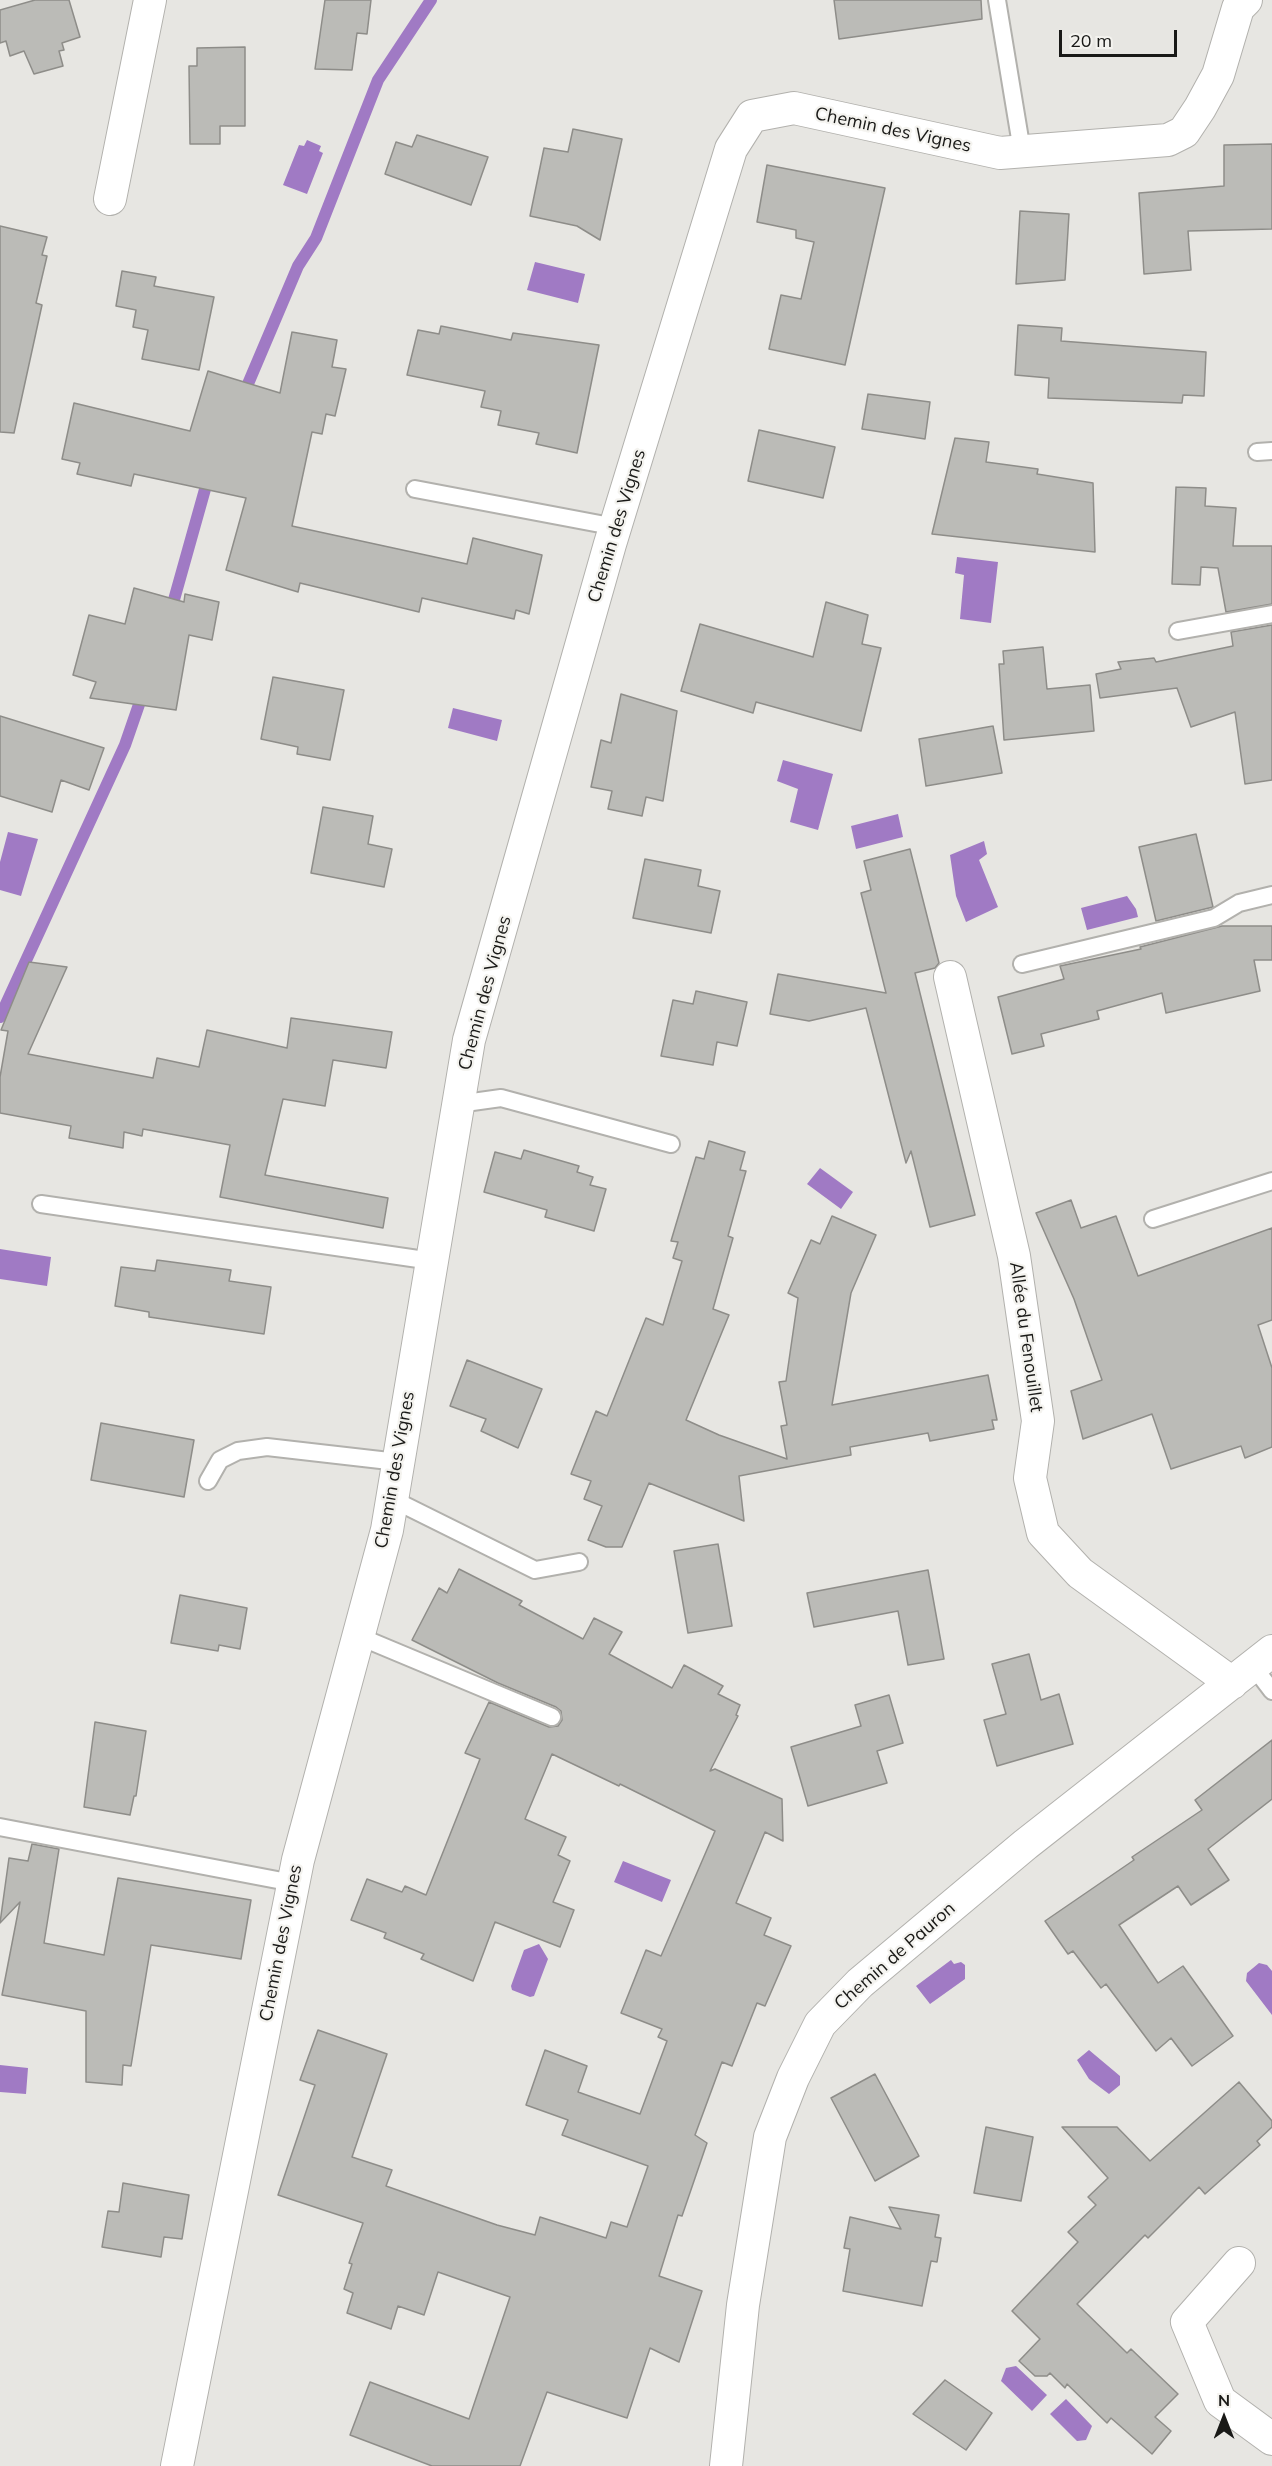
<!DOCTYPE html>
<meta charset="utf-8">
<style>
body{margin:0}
#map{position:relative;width:1272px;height:2466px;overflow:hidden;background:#e7e6e2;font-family:Mulish,sans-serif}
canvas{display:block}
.north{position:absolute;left:1194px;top:2388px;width:60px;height:60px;-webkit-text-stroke:4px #f4f3ef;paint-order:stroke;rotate:0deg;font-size:16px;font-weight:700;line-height:24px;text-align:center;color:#191917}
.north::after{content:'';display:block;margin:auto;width:21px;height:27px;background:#191917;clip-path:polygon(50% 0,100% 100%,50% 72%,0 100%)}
.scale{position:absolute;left:1059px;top:30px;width:118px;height:27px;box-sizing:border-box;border:3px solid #191917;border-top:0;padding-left:8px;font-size:18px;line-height:21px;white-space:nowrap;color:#191917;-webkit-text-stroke:4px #f4f3ef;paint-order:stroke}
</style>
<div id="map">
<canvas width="1272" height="2466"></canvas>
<div class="north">N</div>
<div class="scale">20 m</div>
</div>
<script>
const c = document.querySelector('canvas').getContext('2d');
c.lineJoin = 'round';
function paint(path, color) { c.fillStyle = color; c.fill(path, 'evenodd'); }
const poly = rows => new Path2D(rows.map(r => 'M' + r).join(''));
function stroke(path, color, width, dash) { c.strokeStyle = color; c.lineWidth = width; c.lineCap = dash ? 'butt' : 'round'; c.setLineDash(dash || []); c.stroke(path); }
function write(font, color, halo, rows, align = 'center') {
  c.font = font + ' Mulish,sans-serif'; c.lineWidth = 4.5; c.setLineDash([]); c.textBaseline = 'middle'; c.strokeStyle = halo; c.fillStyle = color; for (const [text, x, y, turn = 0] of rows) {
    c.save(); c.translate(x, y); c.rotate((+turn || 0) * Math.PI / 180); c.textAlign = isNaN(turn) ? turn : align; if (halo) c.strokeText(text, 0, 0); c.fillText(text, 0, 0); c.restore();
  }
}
const water = poly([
 [307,140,321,146,319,151,323,153,307,194,283,185,299,145,304,146],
 [535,262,585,274,578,303,527,290],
 [957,557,998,562,991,623,960,619,964,575,955,573],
 [453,708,502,720,497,741,448,728],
 [783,760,833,774,818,830,790,822,798,789,777,781],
 [898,814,903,837,856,849,851,826],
 [8,832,38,839,21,896,0,890,0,862],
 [984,841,987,854,979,860,998,907,966,922,956,896,950,855],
 [1127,896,1136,909,1138,917,1087,930,1081,908],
 [820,1168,853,1192,841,1209,807,1184],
 [0,1249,51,1257,47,1286,0,1279],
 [623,1861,671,1880,662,1902,614,1882],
 [539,1944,548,1959,534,1996,530,1997,512,1990,511,1986,524,1950],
 [951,1960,954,1964,961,1962,965,1965,965,1979,930,2004,916,1986],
 [1259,1963,1267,1965,1272,1971,1272,2015,1246,1981,1247,1973],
 [1089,2050,1120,2076,1120,2085,1109,2094,1089,2079,1077,2060],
 [0,2065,28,2068,26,2094,0,2092],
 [1016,2366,1047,2395,1032,2411,1001,2381,1006,2368],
 [1066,2399,1092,2426,1086,2440,1077,2441,1050,2414]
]);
const stream = poly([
 [242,398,298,266,316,238,378,80,431,0],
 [170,614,209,475],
 [0,1017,125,745,144,690]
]);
const building = poly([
 [35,0,69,0,80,37,62,43,64,50,59,51,63,66,34,74,24,51,10,56,6,41,0,43,0,10,35,0],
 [325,0,371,0,367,34,357,33,352,70,315,69,325,0],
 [834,0,981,0,982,19,839,39,834,0],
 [245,47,245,126,220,126,220,144,190,144,189,66,197,66,197,48,245,47],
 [573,129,622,139,600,240,577,226,530,216,544,148,568,152,573,129],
 [417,135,488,157,471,205,385,174,396,142,412,147,417,135],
 [1272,144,1272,229,1188,231,1191,270,1144,274,1139,193,1224,186,1224,145,1272,144],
 [767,165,885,188,845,365,769,349,781,295,801,299,814,242,796,238,796,230,757,222,767,165],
 [1020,211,1069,214,1065,280,1016,284,1020,211],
 [0,226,47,237,42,255,47,256,36,303,42,305,14,433,0,432,0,226],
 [122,271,156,277,154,286,214,297,199,370,142,359,148,330,133,327,136,310,116,306,122,271],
 [1018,325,1062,328,1061,341,1206,352,1204,396,1183,395,1182,403,1048,398,1049,378,1015,375,1018,325],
 [441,326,511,340,513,333,599,345,577,453,536,444,539,433,498,425,501,411,481,407,485,391,407,375,418,330,439,334,441,326],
 [292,332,337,340,332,367,346,369,335,416,326,414,322,434,312,432,292,526,467,564,473,538,542,555,529,614,516,610,514,619,422,598,419,612,300,583,298,592,226,570,246,498,134,474,131,486,77,474,80,463,62,459,74,403,190,431,208,371,280,393,292,332],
 [868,394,930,402,925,439,862,429,868,394],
 [759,430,835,447,823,498,748,481,759,430],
 [955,438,989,442,986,462,1038,469,1037,474,1093,483,1095,552,932,534,955,438],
 [1176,487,1206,488,1205,506,1236,508,1233,546,1272,546,1272,604,1226,612,1218,568,1201,567,1200,585,1172,584,1176,487],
 [134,588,184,602,185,594,219,602,212,640,189,635,176,710,90,698,96,682,73,675,89,615,125,624,134,588],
 [826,602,868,615,862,644,881,648,861,731,756,702,753,713,681,691,700,624,813,657,826,602],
 [1272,625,1272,780,1245,784,1235,712,1191,727,1177,688,1100,698,1096,674,1121,669,1118,662,1154,658,1156,662,1233,646,1231,632,1272,625],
 [1043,647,1047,689,1090,685,1094,731,1004,740,999,664,1004,664,1003,651,1043,647],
 [273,677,344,690,330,760,297,754,298,747,261,739,273,677],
 [621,694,677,711,663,801,646,797,642,816,608,809,612,791,591,787,601,740,611,743,621,694],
 [0,716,104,748,89,790,61,780,52,812,0,796,0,716],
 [993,726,1002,773,926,786,919,739,993,726],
 [323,807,373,816,368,844,392,849,384,887,311,873,323,807],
 [1196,834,1213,907,1156,921,1139,847,1196,834],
 [910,849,939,963,935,968,915,973,975,1215,930,1227,911,1151,906,1163,866,1008,809,1021,770,1014,778,974,886,993,861,893,871,890,864,861,910,849],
 [645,859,701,870,698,886,720,891,711,933,633,918,645,859],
 [1222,926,1272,926,1272,960,1254,960,1260,991,1166,1013,1162,993,1097,1011,1099,1019,1041,1034,1044,1046,1012,1054,998,997,1064,979,1060,966,1141,949,1140,947,1222,926],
 [29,962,67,967,28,1054,153,1078,157,1058,199,1067,207,1030,287,1048,291,1018,392,1032,386,1068,333,1060,325,1106,283,1099,265,1175,388,1198,383,1228,220,1197,230,1145,143,1129,142,1136,124,1132,123,1148,69,1138,71,1126,0,1113,0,1077,8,1031,1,1030,29,962],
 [696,991,747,1002,737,1046,717,1042,713,1065,661,1056,673,1000,693,1004,696,991],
 [709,1141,745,1152,740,1170,746,1171,728,1236,733,1238,713,1309,729,1315,686,1420,719,1435,787,1459,781,1426,787,1425,779,1382,786,1381,798,1298,788,1293,811,1240,820,1244,832,1216,876,1235,851,1293,832,1405,988,1375,997,1420,992,1420,994,1429,930,1441,928,1433,850,1447,851,1455,739,1476,744,1521,649,1483,622,1547,606,1547,588,1540,602,1506,584,1499,591,1481,571,1474,596,1411,607,1416,646,1318,663,1325,682,1261,673,1258,678,1242,671,1241,696,1157,704,1159,709,1141],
 [524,1150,579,1166,577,1172,593,1177,590,1185,606,1189,594,1231,545,1217,547,1210,484,1192,495,1152,521,1159,524,1150],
 [1071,1200,1081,1228,1116,1216,1138,1276,1272,1228,1272,1320,1258,1325,1272,1368,1272,1447,1245,1458,1241,1446,1171,1469,1152,1414,1083,1439,1071,1391,1102,1380,1074,1299,1036,1213,1071,1200],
 [157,1260,231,1270,229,1281,271,1287,264,1334,149,1317,149,1312,115,1306,121,1267,155,1271,157,1260],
 [467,1360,542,1389,518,1448,481,1431,486,1419,450,1406,467,1360],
 [101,1423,194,1440,184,1497,91,1480,101,1423],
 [718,1544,732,1626,688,1633,674,1551,718,1544],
 [459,1569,522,1601,519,1605,583,1639,594,1618,622,1632,609,1654,672,1688,684,1665,723,1686,718,1694,740,1705,736,1715,738,1716,710,1771,715,1769,782,1799,783,1841,765,1832,736,1903,771,1918,764,1935,791,1946,765,2006,757,2003,732,2066,722,2062,695,2135,707,2143,682,2216,678,2215,659,2276,702,2291,679,2362,650,2348,627,2418,547,2392,520,2466,432,2466,350,2435,370,2382,469,2419,510,2297,438,2272,424,2315,398,2306,391,2329,347,2313,353,2293,344,2289,352,2264,349,2263,363,2223,278,2195,315,2085,300,2080,318,2030,387,2054,352,2157,392,2170,386,2186,497,2225,535,2235,540,2217,606,2238,611,2222,627,2227,648,2166,562,2135,568,2120,526,2105,545,2050,587,2066,578,2092,640,2114,667,2041,658,2037,662,2029,621,2013,646,1950,661,1956,715,1831,620,1784,619,1786,552,1754,525,1819,566,1837,558,1855,570,1861,553,1902,574,1910,560,1947,495,1922,473,1981,421,1959,424,1954,384,1938,386,1933,351,1920,367,1879,402,1892,405,1886,426,1895,480,1759,465,1753,489,1702,549,1727,558,1726,562,1720,561,1711,556,1707,498,1683,412,1640,439,1588,447,1593,459,1569],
 [928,1570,944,1659,908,1665,898,1611,814,1627,807,1593,928,1570],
 [180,1595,247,1608,240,1649,219,1645,218,1651,171,1643,180,1595],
 [1029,1654,1041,1700,1059,1694,1073,1744,997,1766,984,1720,1006,1714,992,1664,1029,1654],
 [889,1695,903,1743,877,1751,887,1783,808,1806,791,1747,861,1726,855,1705,889,1695],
 [95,1722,146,1731,136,1796,134,1796,130,1815,84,1807,95,1722],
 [1272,1740,1272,1799,1208,1849,1229,1880,1191,1905,1178,1886,1119,1925,1158,1983,1183,1966,1233,2036,1192,2066,1171,2038,1156,2051,1106,1984,1101,1988,1073,1951,1068,1954,1045,1921,1134,1860,1132,1857,1202,1810,1195,1800,1272,1740],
 [32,1844,59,1849,44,1943,104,1955,118,1878,251,1900,241,1959,151,1945,131,2066,123,2065,122,2085,86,2082,86,2011,2,1995,20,1902,0,1923,9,1858,28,1861,32,1844],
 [875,2074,919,2156,875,2181,831,2098,875,2074],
 [1239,2082,1272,2121,1272,2127,1257,2141,1260,2145,1205,2194,1199,2187,1148,2238,1145,2235,1077,2304,1127,2353,1131,2349,1178,2394,1155,2417,1171,2431,1152,2454,1111,2418,1107,2423,1067,2384,1065,2388,1050,2373,1047,2376,1035,2376,1019,2361,1040,2339,1012,2311,1078,2242,1068,2232,1096,2205,1088,2197,1108,2178,1062,2127,1117,2127,1150,2161,1239,2082],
 [986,2127,1033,2137,1021,2201,974,2193,986,2127],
 [123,2183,189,2195,182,2239,164,2237,161,2257,102,2247,108,2211,119,2212,123,2183],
 [889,2207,939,2215,935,2237,941,2238,937,2262,931,2261,922,2306,843,2291,850,2249,844,2248,850,2217,901,2229,889,2207],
 [945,2380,992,2413,966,2450,913,2414,945,2380]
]);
const lane = poly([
 [997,0,1022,151],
 [1257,452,1272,451],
 [415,489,616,527],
 [1178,631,1272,614],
 [1022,964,1214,918,1239,903,1272,895],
 [458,1104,501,1098,671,1144],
 [41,1204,432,1261],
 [1153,1219,1272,1181],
 [208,1481,220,1460,238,1451,267,1447,398,1462],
 [392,1499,535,1570,579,1562],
 [358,1636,552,1717],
 [1253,1666,1272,1691],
 [0,1827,293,1883]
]);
const street = poly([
 [110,199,150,0],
 [950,977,1014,1256,1038,1421,1030,1478,1043,1533,1080,1573,1232,1683],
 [1239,2263,1187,2322,1220,2401,1272,2439],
 [177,2466,298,1860,387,1530,469,1040,610,544,731,149,752,116,794,108,1000,153,1168,140,1184,132,1200,108,1218,75,1238,8,1246,0],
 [726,2466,743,2305,770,2137,793,2078,820,2024,860,1983,1026,1844,1272,1651]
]);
const streetNames = [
 ["Chemin des Vignes",893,130,12],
 ["Chemin des Vignes",617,526,-73],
 ["Chemin des Vignes",485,993,-75],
 ["Allée du Fenouillet",1026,1337,82],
 ["Chemin des Vignes",395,1470,-80],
 ["Chemin des Vignes",281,1943,-79],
 ["Chemin de Pauron",895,1956,-41]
];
paint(water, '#a07ac4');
stroke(stream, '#a07ac4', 12);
paint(building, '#bbbbb7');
stroke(building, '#8e8d89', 1.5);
stroke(lane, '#b2b1ad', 20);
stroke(street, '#b2b1ad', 34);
stroke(lane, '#fff', 16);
stroke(street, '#fff', 32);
write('18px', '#191917', '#f4f3ef', streetNames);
</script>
